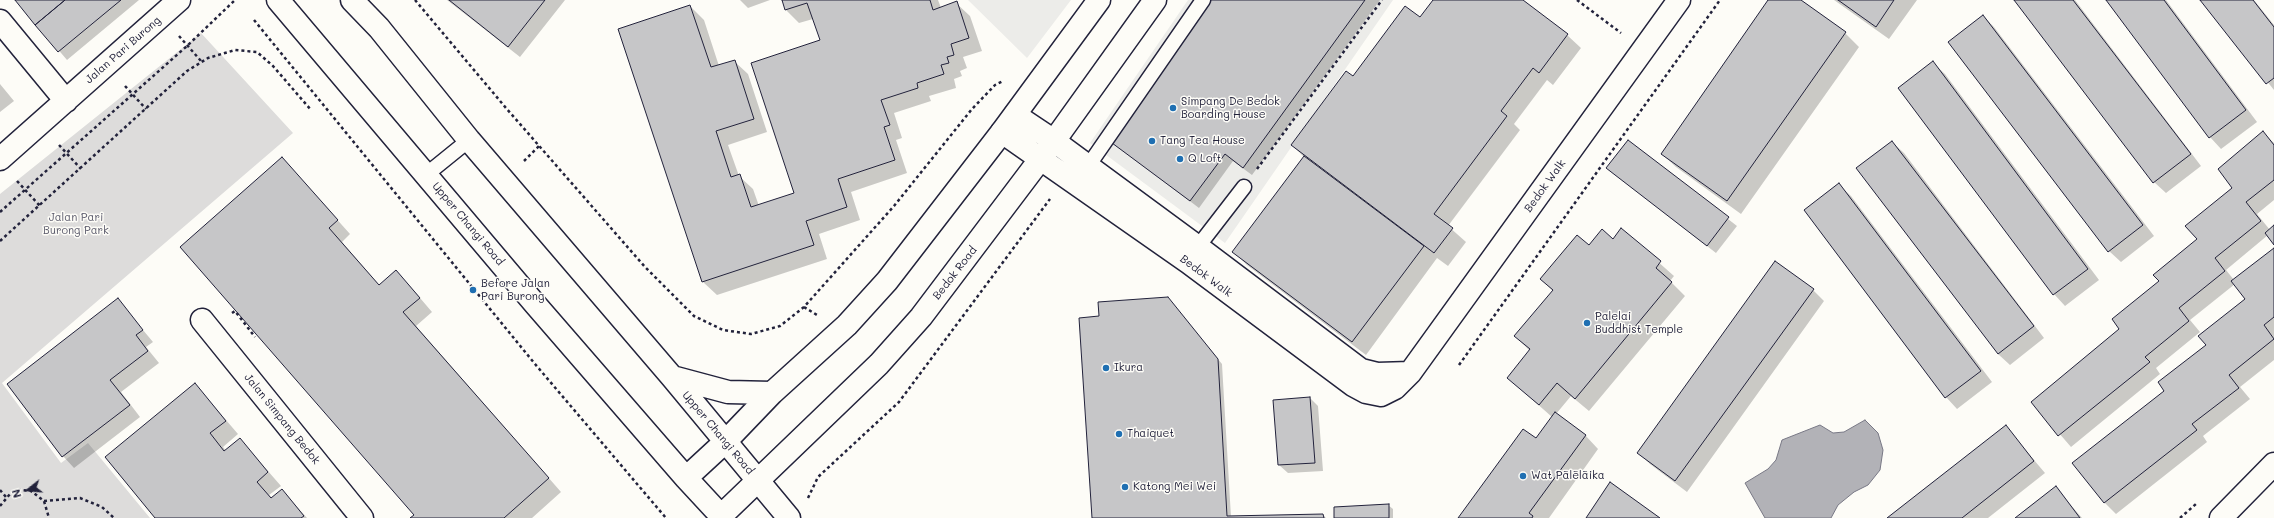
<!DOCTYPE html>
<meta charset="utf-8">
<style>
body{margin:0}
#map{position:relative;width:2274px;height:518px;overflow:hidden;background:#fdfcf7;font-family:Mali,sans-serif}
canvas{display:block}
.north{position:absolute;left:8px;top:470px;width:40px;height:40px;-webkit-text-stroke:3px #fdfcf7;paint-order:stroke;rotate:253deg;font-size:11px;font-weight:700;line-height:16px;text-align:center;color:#22223b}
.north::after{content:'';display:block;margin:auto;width:14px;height:18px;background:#22223b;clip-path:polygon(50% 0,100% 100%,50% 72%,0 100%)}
</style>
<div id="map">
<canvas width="2274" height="518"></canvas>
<div class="north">N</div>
</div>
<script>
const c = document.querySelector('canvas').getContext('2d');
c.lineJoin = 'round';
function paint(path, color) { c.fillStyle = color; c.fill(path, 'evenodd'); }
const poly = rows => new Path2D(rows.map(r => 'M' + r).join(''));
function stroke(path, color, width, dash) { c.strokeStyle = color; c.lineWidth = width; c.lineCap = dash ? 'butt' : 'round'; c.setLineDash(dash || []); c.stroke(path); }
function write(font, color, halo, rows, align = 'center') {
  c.font = font + ' Mali,sans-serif'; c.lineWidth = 3; c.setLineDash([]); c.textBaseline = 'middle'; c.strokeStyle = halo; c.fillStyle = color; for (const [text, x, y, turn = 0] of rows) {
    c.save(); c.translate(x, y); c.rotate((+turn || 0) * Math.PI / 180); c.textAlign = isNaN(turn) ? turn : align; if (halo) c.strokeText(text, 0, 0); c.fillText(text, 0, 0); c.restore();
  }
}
const built = poly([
 [968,0,1071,0,1027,58],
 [1188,0,1393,0,1225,243,1090,143]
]);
const green = poly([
 [201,33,293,133,2,383,61,463,88,443,150,518,0,518,0,194]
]);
const water = poly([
 [1865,420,1878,433,1883,450,1880,470,1868,485,1854,492,1838,505,1831,518,1765,518,1745,483,1768,469,1776,460,1782,440,1820,425,1833,433,1844,432,1865,420]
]);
const shadow = poly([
 [16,0,139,0,67,60],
 [447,0,565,0,520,57],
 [740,0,770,0,748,8],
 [783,0,938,0,941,8,956,3,970,16,982,51,963,57,967,68,960,71,962,76,954,79,956,88,929,96,931,101,894,113,902,138,896,140,907,173,851,192,860,220,819,234,827,259,717,295,703,282,619,30,690,6,704,20,719,66,734,61,748,74,767,132,728,145,739,176,753,189,759,206,795,194,821,41,813,19,799,23,786,10],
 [1210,0,1380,0,1252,175,1233,161,1199,208,1109,140],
 [1434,0,1521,0,1567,35,1581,48,1553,85,1547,80,1514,124,1520,130,1448,226,1466,242,1448,266,1437,258,1366,355,1247,265,1234,252,1304,157,1292,145,1353,77,1420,19],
 [1770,0,1799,0,1845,33,1859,47,1741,214,1676,167,1662,154],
 [1834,0,1917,0,1889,39],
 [2016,0,2075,0,2201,166,2166,193,2154,182],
 [2107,0,2166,0,2257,122,2221,149,2210,137],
 [2202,0,2254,0,2274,25,2274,90],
 [1983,16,1994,27,2154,236,2121,262,2109,251],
 [1933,63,1945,74,2099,280,2065,306,2054,294],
 [0,84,14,101,0,112],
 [2263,133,2274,143,2274,200,2257,214,2270,230,2274,226,2274,243,2268,235,2226,270,2234,280,2274,249,2274,360,2240,387,2250,399,2203,436,2207,442,2116,514,2104,502,2166,391,2247,300,2235,284,2190,320,2200,332,2156,368,2160,374,2071,447,2032,402,2121,330,2198,239,2234,188],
 [1628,141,1737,226,1716,253,1607,168],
 [1892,142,1904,153,2044,338,2010,365,1998,354],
 [282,158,350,234,342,242,380,286,409,285,432,312,416,326,561,492,532,518,412,518,415,515],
 [1839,185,1851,196,1992,382,1957,409,1946,397,1805,210],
 [1621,229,1674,276,1670,281,1685,296,1589,411,1571,396,1556,414,1585,435,1598,449,1549,518,1460,518,1536,439,1552,417,1508,378,1530,351,1515,336,1553,291,1541,279,1589,247,1613,240],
 [1813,290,1824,301,1687,492,1650,464,1639,453],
 [118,300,153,342,146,347,159,363,121,392,140,417,74,468,63,456,8,384],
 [1172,303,1222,364,1231,517,1323,515,1326,518,1093,518,1100,316],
 [195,384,238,434,223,447,226,451,240,439,281,486,269,495,272,498,282,490,307,518,156,518],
 [1310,398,1318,406,1323,471,1288,473,1279,465],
 [2006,427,2045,473,1988,518,1889,518],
 [2056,488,2082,518,2017,518],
 [1388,505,1393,509,1393,518,1335,518]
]);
const building = poly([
 [15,0,65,0,35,25,15,0],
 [65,0,121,0,58,52,35,25,65,0],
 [449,0,545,0,508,47,449,0],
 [782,0,930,0,933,10,957,1,969,38,951,44,954,55,947,57,949,63,941,65,944,74,917,83,918,88,881,100,890,125,884,127,895,160,838,179,847,207,806,221,814,245,702,282,618,29,690,5,711,67,735,60,754,119,716,131,731,177,740,174,751,207,794,193,751,63,820,40,807,3,785,10,782,0],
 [1209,0,1365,0,1243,168,1225,154,1190,201,1108,140,1209,0],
 [1433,0,1523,0,1568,34,1539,73,1533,68,1501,111,1507,116,1434,214,1453,228,1434,253,1291,145,1346,71,1353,76,1405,6,1420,17,1433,0],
 [1768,0,1801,0,1846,32,1727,201,1661,154,1768,0],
 [1838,0,1894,0,1876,27,1838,0],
 [2014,0,2073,0,2191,154,2153,183,2014,0],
 [2106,0,2164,0,2246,110,2209,138,2106,0],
 [2200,0,2253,0,2274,27,2274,78,2266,84,2200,0],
 [1983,15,2143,225,2108,252,1948,42,1983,15],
 [1933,61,2088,269,2053,295,1898,88,1933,61],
 [2263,131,2274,145,2274,180,2246,202,2261,221,2215,258,2225,271,2179,308,2189,321,2145,357,2150,362,2058,436,2031,402,2119,329,2112,319,2159,281,2153,275,2197,239,2185,226,2232,188,2218,169,2263,131],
 [1628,140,1729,217,1707,246,1606,168,1628,140],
 [1892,141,2034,326,1998,354,1856,168,1892,141],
 [1304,156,1424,246,1352,342,1232,252,1304,156],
 [282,157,338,220,329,228,379,285,396,270,420,298,403,312,549,478,504,518,410,518,414,515,180,247,282,157],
 [1839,183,1981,371,1945,398,1804,210,1839,183],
 [2274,225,2274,245,2265,233,2274,225],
 [1621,228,1661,261,1656,268,1672,282,1575,399,1557,383,1539,405,1507,378,1530,349,1514,336,1553,290,1540,279,1577,235,1589,245,1602,229,1613,239,1621,228],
 [2274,248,2274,317,2264,325,2274,339,2229,375,2239,388,2192,424,2197,430,2104,503,2072,463,2164,391,2158,382,2206,345,2198,336,2245,299,2231,281,2274,248],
 [1775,261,1814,289,1675,481,1637,453,1775,261],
 [1168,297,1218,359,1227,516,1323,514,1324,518,1092,518,1079,318,1099,316,1098,302,1168,297],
 [118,298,143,330,136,335,148,351,110,380,130,405,62,457,7,384,118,298],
 [195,383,226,421,210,433,224,451,240,438,268,472,257,482,271,498,282,489,304,516,301,518,155,518,105,457,195,383],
 [1310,397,1315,463,1278,465,1273,400,1310,397],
 [1555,412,1586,435,1529,513,1533,516,1532,518,1458,518,1523,429,1536,438,1555,412],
 [2006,425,2034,461,1962,518,1887,518,2006,425],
 [1610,482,1660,518,1586,518,1610,482],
 [2056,486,2080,518,2015,518,2056,486],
 [1389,504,1389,518,1334,518,1334,507,1389,504]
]);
const path = poly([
 [415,0,506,108,645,267,694,316,723,330,751,334,780,326,804,307,894,206,972,109,995,85,1003,81],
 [1577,0,1621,33],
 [254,20,535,364,666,518],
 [179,36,201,61],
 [125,86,146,109],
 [59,145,81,169],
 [524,161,540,145],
 [1257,169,1382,0],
 [17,181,40,206],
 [0,212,187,46,235,0],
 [0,241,187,71,208,58,235,50,257,52,273,66,311,110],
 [804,307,817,315],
 [232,313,235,311,255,337],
 [1459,365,1720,0],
 [0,490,6,497],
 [808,498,818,477,899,402,1050,199],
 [44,501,80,498,102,507,114,518],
 [0,506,10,494,20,490,31,491,44,501,49,518],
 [2180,518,2196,504]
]);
const lane = poly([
 [1084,172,1203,0],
 [427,174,469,140],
 [1193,253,1244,187]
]);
const street = poly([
 [0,21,66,101],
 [1015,115,1054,141,1198,247,1361,370,1377,374,1410,373],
 [1002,132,1188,262,1353,385,1366,392,1381,395,1395,388,1410,373,1679,0],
 [0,159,179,0],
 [202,320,362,518],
 [2221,518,2274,464]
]);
const secondary = poly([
 [278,0,535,304,686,478,723,518],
 [352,0,379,28,469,140,672,377,789,518],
 [672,377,728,392,772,393],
 [686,478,725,442,772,393,847,325,887,281,1002,132,1099,0],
 [721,516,879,364,921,317,1054,141,1155,0]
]);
const markers = [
 [1173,108,4,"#1f6fb2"],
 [1152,141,4,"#1f6fb2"],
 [1180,159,4,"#1f6fb2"],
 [473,290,4,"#1f6fb2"],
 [1587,323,4,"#1f6fb2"],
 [1106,368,4,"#1f6fb2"],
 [1119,434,4,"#1f6fb2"],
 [1523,476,4,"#1f6fb2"],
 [1125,487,4,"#1f6fb2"]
];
const streetNames = [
 ["Jalan Pari Burong",123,50,-41],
 ["Bedok Walk",1545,186,-54],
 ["Upper Changi Road",468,224,50],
 ["Bedok Road",955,273,-52],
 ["Bedok Walk",1206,276,37],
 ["Jalan Simpang Bedok",282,419,51],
 ["Upper Changi Road",718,433,50]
];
const poiNames = [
 ["Simpang De Bedok",1181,102],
 ["Boarding House",1181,115],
 ["Tang Tea House",1160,141],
 ["Q Loft",1188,159],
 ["Before Jalan",481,284],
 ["Pari Burong",481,297],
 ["Palelai",1595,317],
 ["Buddhist Temple",1595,330],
 ["Ikura",1114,368],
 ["Thaiquet",1127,434],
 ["Wat Pālēlāika",1531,476],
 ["Katong Mei Wei",1133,487]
];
const parkNames = [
 ["Jalan Pari",76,218],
 ["Burong Park",76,231]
];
paint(built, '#ecece9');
paint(green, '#dddcdb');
paint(water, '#b2b2b7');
stroke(water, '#787885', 1);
paint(shadow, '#0003');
paint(building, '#c6c6c8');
stroke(building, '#22223b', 1);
stroke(lane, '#22223b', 17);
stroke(street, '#22223b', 25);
stroke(secondary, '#22223b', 25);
stroke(path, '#22223b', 2.5, [3, 3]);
stroke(lane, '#fdfcf7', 14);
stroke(street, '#fdfcf7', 22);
stroke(secondary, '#fdfcf7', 22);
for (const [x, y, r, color] of markers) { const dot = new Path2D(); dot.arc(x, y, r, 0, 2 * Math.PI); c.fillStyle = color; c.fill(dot); stroke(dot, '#fdfcf7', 1.5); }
write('11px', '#22223b', '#fdfcf7', streetNames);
write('11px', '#22223b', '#fdfcf7', poiNames, 'left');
write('11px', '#5a5a6b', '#fdfcf7', parkNames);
</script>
